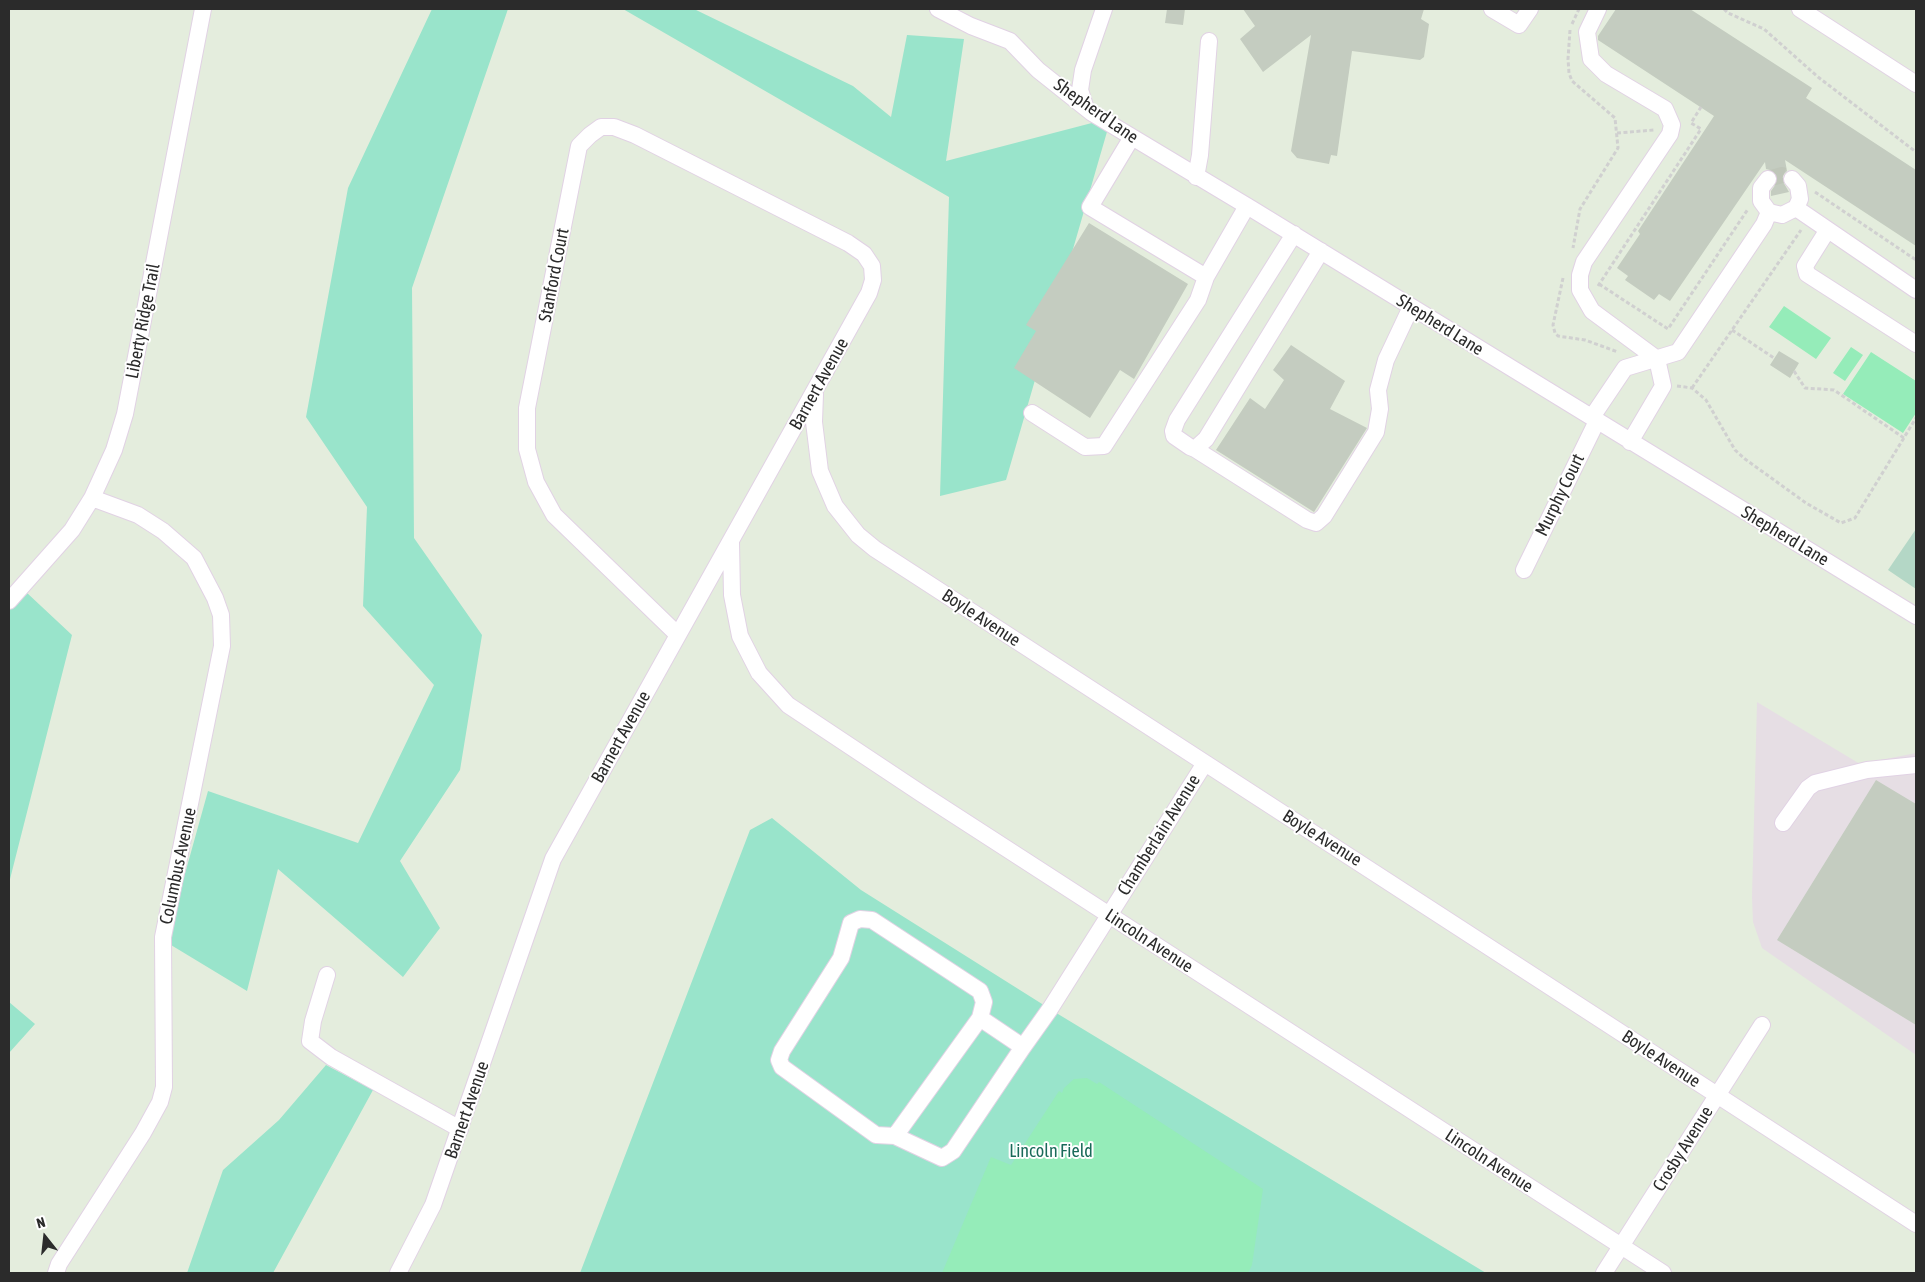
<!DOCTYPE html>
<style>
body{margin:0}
#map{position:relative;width:1925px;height:1282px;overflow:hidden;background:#e4eddd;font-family:"Asap Condensed",sans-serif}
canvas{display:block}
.frame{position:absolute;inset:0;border:10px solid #2b2b2b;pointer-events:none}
.north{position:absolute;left:20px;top:1212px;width:50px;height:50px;-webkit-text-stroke:4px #fff;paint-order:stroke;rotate:344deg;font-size:14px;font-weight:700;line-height:20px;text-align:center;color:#2b2b2b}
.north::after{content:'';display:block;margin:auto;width:18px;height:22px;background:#2b2b2b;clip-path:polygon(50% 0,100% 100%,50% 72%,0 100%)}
</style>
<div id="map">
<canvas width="1925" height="1282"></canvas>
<div class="frame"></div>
<div class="north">N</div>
</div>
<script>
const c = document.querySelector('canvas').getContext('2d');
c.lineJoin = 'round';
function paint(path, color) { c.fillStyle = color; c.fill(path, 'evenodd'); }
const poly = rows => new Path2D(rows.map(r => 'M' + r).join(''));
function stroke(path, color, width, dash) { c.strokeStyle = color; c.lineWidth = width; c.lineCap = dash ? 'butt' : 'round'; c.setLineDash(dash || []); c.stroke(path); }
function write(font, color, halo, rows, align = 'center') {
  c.font = font + ' "Asap Condensed",sans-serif'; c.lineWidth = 4; c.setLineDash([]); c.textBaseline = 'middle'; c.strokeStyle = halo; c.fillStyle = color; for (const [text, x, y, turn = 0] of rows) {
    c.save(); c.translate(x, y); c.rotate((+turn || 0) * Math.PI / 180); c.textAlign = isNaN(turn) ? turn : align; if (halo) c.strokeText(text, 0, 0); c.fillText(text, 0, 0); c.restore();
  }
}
const industrial = poly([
 [1757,702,1860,764,1916,753,1916,1055,1762,948,1753,922,1752,897]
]);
const green = poly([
 [432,9,508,9,412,288,414,538,482,635,460,770,400,861,440,928,403,977,278,869,247,991,166,942,208,791,358,843,434,685,363,606,367,507,306,417,348,188],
 [623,9,694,9,853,86,891,117,907,35,964,39,946,161,1111,118,1006,480,940,496,949,197],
 [26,592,72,635,9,883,9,606],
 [772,818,861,890,1058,1014,1486,1273,580,1273,750,830],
 [9,1002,35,1024,9,1053],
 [326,1065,373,1090,273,1273,187,1273,223,1170,279,1120]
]);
const cemetery = poly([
 [1916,529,1916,589,1888,570]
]);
const pitch = poly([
 [1784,306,1831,338,1816,359,1769,327],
 [1851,347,1863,355,1845,381,1833,373],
 [1871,352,1916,381,1916,413,1903,433,1843,394],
 [1087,1078,1097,1084,1099,1082,1263,1189,1252,1265,1248,1273,942,1273,991,1157,1011,1165,1059,1091,1062,1093,1064,1088,1074,1079]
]);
const building = poly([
 [1167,9,1185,9,1183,25,1165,23],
 [1243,9,1424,9,1421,19,1429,24,1424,57,1420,60,1352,51,1337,156,1331,155,1329,164,1297,158,1291,151,1311,35,1263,72,1240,39,1255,26],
 [1616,9,1690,9,1812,88,1806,98,1916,170,1916,246,1785,160,1787,171,1783,175,1782,180,1789,192,1771,196,1771,191,1778,181,1777,176,1774,171,1766,169,1765,162,1670,301,1659,294,1654,300,1625,280,1628,276,1617,268,1640,234,1638,231,1714,116,1598,40,1598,36],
 [1089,223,1188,284,1134,379,1120,370,1090,418,1014,368,1036,331,1026,325],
 [1291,345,1345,381,1330,409,1367,428,1314,512,1216,450,1250,398,1265,409,1284,380,1273,370],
 [1779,351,1799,363,1790,378,1770,365],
 [1876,780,1916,804,1916,1025,1777,940]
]);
const minorTunnel = poly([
 [1768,179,1782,175,1792,179]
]);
const path = poly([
 [1724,9,1728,13,1764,29,1818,77,1916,152],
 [1572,24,1579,9],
 [1570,30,1568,59,1569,73,1572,81,1615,118,1618,148,1580,209,1573,248],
 [1617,133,1654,130],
 [1815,192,1916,260],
 [1563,278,1553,325,1555,333,1558,336,1585,340,1618,352],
 [1599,284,1668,329,1748,209],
 [1598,286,1701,129,1691,123,1701,107],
 [1732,330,1774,358],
 [1794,371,1805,388,1834,390,1904,438],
 [1677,386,1692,388,1706,400,1735,450,1745,459,1806,503,1841,523,1855,518,1916,418],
 [1692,388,1801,230]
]);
const minor = poly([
 [938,9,971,26,1010,41,1038,70,1092,113,1252,209,1916,616],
 [1492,9,1519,25,1530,9],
 [1598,9,1587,32,1591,59,1606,74,1665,109,1672,125,1670,134,1584,262,1580,275,1580,290,1592,311,1657,359,1663,386,1630,442],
 [1800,9,1916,84],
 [1085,106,1080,90,1083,70,1104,9],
 [1132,137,1090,207,1206,277,1247,206],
 [1196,177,1200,155,1209,41],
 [1768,179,1761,188,1761,201,1769,212,1782,215,1796,208,1800,199,1798,186,1792,179],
 [1796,208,1916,290],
 [1827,231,1805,266,1807,274,1916,344],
 [1294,234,1177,420,1173,431,1174,436,1190,447,1195,449,1206,439,1321,251],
 [815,394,814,422,820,471,835,506,858,535,875,549,1916,1224],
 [1032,413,1085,447,1104,446,1198,300,1206,277],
 [1592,417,1625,368,1678,352,1764,224,1769,212],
 [1195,449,1307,520,1316,523,1324,516,1376,432,1380,409,1378,390,1386,360,1411,307],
 [731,542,732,595,740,636,759,673,788,705,922,794,1663,1273],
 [1524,570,1597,421],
 [9,601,72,530,92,498,114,450,125,414,203,9],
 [1783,823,1808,788,1815,783,1867,770,1916,765],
 [327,975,313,1021,310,1041,331,1057,460,1129],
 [1023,1047,953,1151,942,1158,895,1136,980,1018,1023,1047,1050,1009,1205,763],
 [895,1136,876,1135,782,1067,779,1060,782,1051,841,958,851,923,860,919,872,920,980,991,984,1002,980,1018],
 [56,1273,59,1264,143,1133,160,1102,164,1087,163,937,222,646,221,615,215,598,194,558,163,531,138,515,92,498],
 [398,1273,433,1205,553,859,869,293,873,280,872,266,864,254,848,243,635,135,614,127,601,127,590,135,579,146,527,408,527,449,536,482,554,515,678,635],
 [1604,1273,1762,1025]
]);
const streetNames = [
 ["Shepherd Lane",1096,111,35],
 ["Stanford Court",554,275,-79],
 ["Liberty Ridge Trail",143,321,-79],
 ["Shepherd Lane",1440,325,32],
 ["Barnert Avenue",819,384,-61],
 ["Murphy Court",1560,495,-64],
 ["Shepherd Lane",1785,536,31],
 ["Boyle Avenue",981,618,33],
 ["Barnert Avenue",621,737,-61],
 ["Chamberlain Avenue",1159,835,-58],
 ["Boyle Avenue",1322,838,32],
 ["Columbus Avenue",178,866,-78],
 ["Lincoln Avenue",1149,941,33],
 ["Boyle Avenue",1661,1059,33],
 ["Barnert Avenue",467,1110,-71],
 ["Crosby Avenue",1683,1149,-58],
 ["Lincoln Avenue",1489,1161,33]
];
const parkNames = [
 ["Lincoln Field",1051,1151]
];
paint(industrial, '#e6dee4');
paint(green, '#99e4cb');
paint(cemetery, '#b4d7c6');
paint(pitch, '#95ecb9');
paint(building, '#c4ccc0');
stroke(minorTunnel, '#bfc6b9', 16, [16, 8]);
stroke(minor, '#e1d2e4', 18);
stroke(path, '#d0d0d0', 3, [4, 2.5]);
stroke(minor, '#fff', 16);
write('18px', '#2b2b2b', '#fff', streetNames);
write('18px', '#196a59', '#fff', parkNames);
</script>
